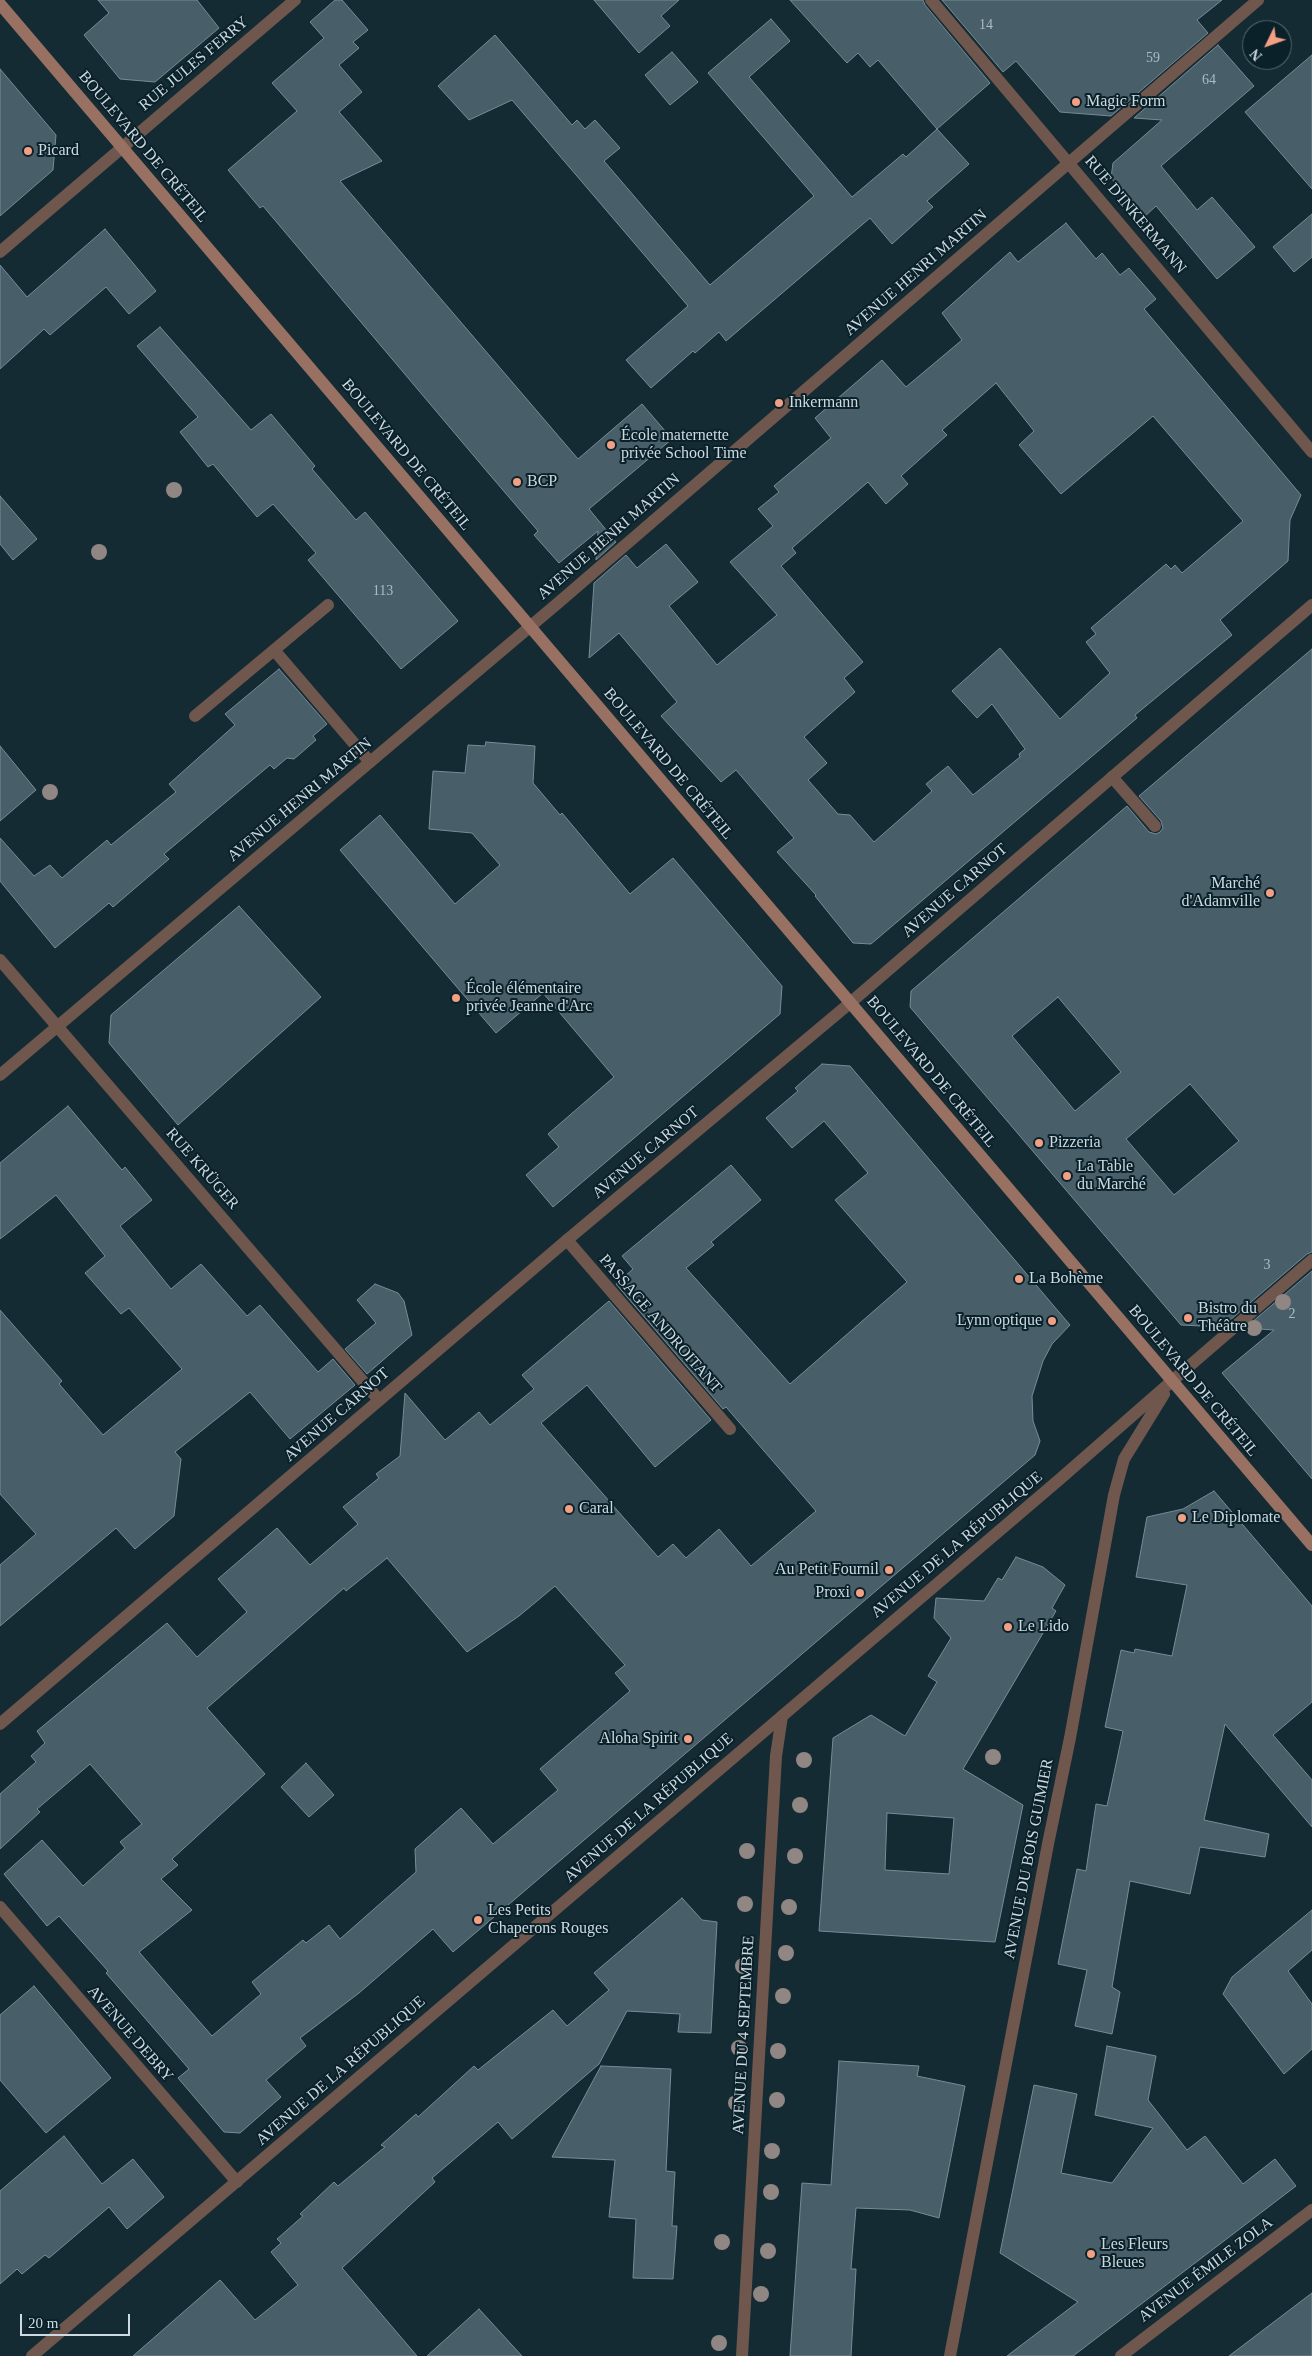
<!DOCTYPE html>
<meta charset="utf-8">
<style>
body{margin:0}
#map{position:relative;width:1312px;height:2356px;overflow:hidden;background:#152b34;font-family:"Times New Roman",serif}
canvas{display:block}
.north{position:absolute;left:1242px;top:20px;width:50px;height:50px;box-sizing:border-box;background:#0b212a;border:1px solid #596b73;border-radius:50%;rotate:228deg;font-size:14px;font-weight:700;line-height:20px;text-align:center;color:#cddae1}
.north::after{content:'';display:block;margin:auto;width:18px;height:22px;background:#f39f83;clip-path:polygon(50% 0,100% 100%,50% 72%,0 100%)}
.scale{position:absolute;left:20px;top:2314px;width:110px;height:22px;box-sizing:border-box;border:2px solid #cddae1;border-top:0;padding-left:6px;font-size:15px;line-height:18px;white-space:nowrap;color:#cddae1;-webkit-text-stroke:4px #0b212a;paint-order:stroke}
</style>
<div id="map">
<canvas width="1312" height="2356"></canvas>
<div class="north">N</div>
<div class="scale">20 m</div>
</div>
<script>
const c = document.querySelector('canvas').getContext('2d');
c.lineJoin = 'round';
function paint(path, color) { c.fillStyle = color; c.fill(path, 'evenodd'); }
const poly = rows => new Path2D(rows.map(r => 'M' + r).join(''));
function stroke(path, color, width, dash) { c.strokeStyle = color; c.lineWidth = width; c.lineCap = dash ? 'butt' : 'round'; c.setLineDash(dash || []); c.stroke(path); }
function write(font, color, halo, rows, align = 'center') {
  c.font = font + ' "Times New Roman",serif'; c.lineWidth = 4; c.setLineDash([]); c.textBaseline = 'middle'; c.strokeStyle = halo; c.fillStyle = color; for (const [text, x, y, turn = 0] of rows) {
    c.save(); c.translate(x, y); c.rotate((+turn || 0) * Math.PI / 180); c.textAlign = isNaN(turn) ? turn : align; if (halo) c.strokeText(text, 0, 0); c.fillText(text, 0, 0); c.restore();
  }
}
const building = poly([
 [98,0,197,0,219,28,155,82,120,79,84,35,109,13,98,0],
 [335,0,342,0,368,30,353,42,359,48,339,65,362,92,339,112,382,161,340,181,578,459,642,404,672,439,589,509,616,542,596,560,598,531,559,563,534,535,538,531,490,475,263,206,260,208,228,170,297,111,272,83,324,38,310,22,335,0],
 [594,0,679,0,661,16,670,26,639,53,594,0],
 [790,0,923,0,925,5,990,83,937,129,878,60,870,67,858,53,847,63,790,0],
 [942,0,1222,0,1197,20,1208,33,1111,116,1060,112,1016,61,1003,72,942,0],
 [771,19,790,41,749,77,852,197,903,154,906,157,937,129,969,164,927,201,933,207,892,244,870,218,726,341,719,332,695,353,693,351,651,388,626,360,688,306,512,100,469,120,438,86,495,35,572,125,577,120,585,129,595,120,620,148,604,161,710,285,814,196,708,73,771,19],
 [1218,45,1254,86,1161,166,1197,210,1212,197,1255,247,1217,279,1156,206,1144,217,1111,178,1113,163,1162,120,1134,118,1218,45],
 [672,52,698,82,670,105,645,75,672,52],
 [1312,55,1312,189,1245,112,1312,55],
 [0,69,56,135,53,170,0,216,0,69],
 [1312,214,1312,257,1294,272,1273,247,1312,214],
 [1066,223,1096,259,1102,253,1120,275,1129,268,1156,299,1144,309,1301,495,1290,520,1288,561,1220,620,1232,635,1135,715,1137,718,871,944,853,943,815,896,816,895,777,852,794,838,736,770,721,782,661,716,677,702,619,633,589,658,594,583,626,555,637,568,666,544,698,582,669,606,717,665,777,615,730,562,773,526,758,509,779,492,774,486,831,438,815,418,882,360,906,387,962,340,942,313,1010,252,1018,262,1066,223],
 [996,383,1034,431,1019,445,1061,494,1153,416,1243,521,1182,573,1175,565,1171,569,1166,564,1091,628,1096,634,1086,642,1110,673,1060,719,1000,648,952,691,977,718,992,704,1025,749,1019,754,1020,757,973,795,948,766,926,784,932,791,874,842,850,815,838,814,808,780,827,763,804,737,855,692,844,678,863,662,781,566,796,553,792,548,868,482,886,504,908,484,901,476,947,435,942,430,996,383],
 [105,229,156,291,129,314,106,287,50,335,44,329,0,369,0,265,27,297,105,229],
 [160,327,251,430,271,414,315,466,312,469,356,520,365,512,458,621,401,669,308,560,316,553,273,504,257,517,213,464,208,467,180,432,198,417,137,346,160,327],
 [0,496,37,539,13,560,0,544,0,496],
 [1312,649,1312,1252,1307,1254,1222,1327,1181,1325,910,1007,911,991,1127,806,1149,832,1156,834,1160,832,1163,828,1161,821,1139,796,1312,649],
 [1058,997,1121,1072,1075,1111,1012,1036,1058,997],
 [1190,1084,1239,1141,1174,1195,1126,1139,1190,1084],
 [279,669,327,724,313,736,316,740,294,759,287,758,274,769,270,765,164,854,169,859,113,907,109,903,55,948,0,881,0,838,34,876,50,865,62,878,107,840,111,845,176,792,169,784,235,725,225,714,279,669],
 [486,742,535,746,533,783,560,815,562,813,630,894,673,858,782,986,780,1014,553,1207,526,1175,559,1147,548,1134,614,1077,543,993,496,1033,340,850,380,815,455,904,500,865,472,833,429,829,433,771,465,773,468,745,485,746,486,742],
 [0,746,36,790,0,821,0,746],
 [239,906,321,997,178,1125,109,1043,111,1015,239,906],
 [822,1064,850,1066,1070,1325,1052,1344,1043,1361,1032,1396,1033,1421,1040,1441,1035,1455,453,1952,433,1929,359,1993,300,2038,306,2046,266,2080,281,2097,240,2133,224,2132,178,2078,189,2069,106,1973,108,1971,59,1916,47,1926,4,1874,42,1840,83,1886,125,1848,120,1842,142,1824,90,1764,37,1809,40,1812,0,1849,0,1794,36,1762,31,1756,45,1743,37,1731,167,1623,197,1657,247,1612,218,1579,277,1528,310,1565,358,1524,343,1507,379,1478,376,1474,400,1456,405,1393,445,1440,479,1412,490,1425,534,1389,522,1375,609,1301,711,1420,655,1467,587,1385,541,1423,658,1557,673,1544,686,1558,719,1529,751,1566,816,1511,726,1407,723,1409,616,1284,633,1269,622,1256,731,1165,761,1200,711,1242,714,1245,686,1268,790,1384,907,1282,835,1200,868,1173,824,1121,792,1148,766,1118,798,1091,795,1088,822,1064],
 [387,1558,467,1652,519,1616,555,1586,625,1665,615,1673,630,1691,540,1769,558,1790,493,1844,461,1808,415,1849,416,1872,340,1939,329,1925,306,1943,303,1940,252,1982,261,1994,212,2036,139,1952,192,1910,161,1879,178,1865,172,1859,265,1774,207,1708,344,1588,346,1591,387,1558],
 [68,1106,122,1170,125,1167,152,1200,120,1226,171,1289,201,1264,247,1316,260,1305,318,1372,333,1359,355,1385,290,1439,250,1392,175,1452,181,1459,174,1516,135,1549,116,1528,0,1626,0,1565,36,1534,0,1494,0,1310,62,1381,59,1384,103,1435,182,1369,129,1308,121,1314,85,1273,105,1256,56,1195,0,1239,0,1163,68,1106],
 [1312,1271,1312,1479,1222,1373,1274,1330,1245,1328,1312,1271],
 [375,1284,398,1293,404,1301,412,1335,367,1374,345,1349,376,1323,357,1300,375,1284],
 [1214,1491,1312,1606,1312,1702,1273,1735,1312,1780,1312,1827,1225,1724,1204,1820,1269,1834,1265,1857,1200,1847,1190,1894,1130,1881,1112,1987,1120,1992,1112,2034,1075,2026,1087,1970,1058,1964,1077,1869,1086,1871,1096,1804,1107,1806,1123,1731,1105,1727,1121,1650,1134,1653,1135,1649,1172,1656,1187,1585,1136,1577,1147,1517,1183,1509,1214,1491],
 [1016,1557,1043,1567,1065,1585,1052,1608,1056,1611,963,1769,1023,1805,995,1942,819,1931,833,1738,871,1715,905,1736,937,1682,928,1676,951,1638,934,1618,936,1598,984,1601,998,1578,1002,1580,1016,1557],
 [887,1813,954,1818,949,1874,885,1870,887,1813],
 [306,1763,334,1795,309,1817,281,1787,306,1763],
 [682,1898,702,1920,717,1922,711,2033,678,2032,680,2014,627,2011,599,2064,512,2139,498,2122,432,2178,435,2182,342,2268,417,2356,133,2356,220,2280,255,2320,298,2285,271,2252,281,2243,277,2239,303,2216,300,2214,334,2182,338,2186,385,2147,381,2145,416,2114,418,2117,474,2066,478,2070,553,2010,567,2026,609,1990,594,1973,682,1898],
 [1312,1910,1312,1950,1288,1971,1312,2004,1312,2049,1284,2074,1223,1994,1232,1977,1312,1910],
 [34,1986,111,2078,46,2133,0,2080,0,2015,34,1986],
 [1107,2046,1156,2056,1148,2100,1187,2150,1205,2136,1243,2184,1275,2159,1296,2186,1073,2356,1007,2356,1078,2302,1000,2253,1034,2085,1077,2094,1061,2173,1112,2183,1153,2128,1095,2115,1107,2046],
 [839,2061,919,2066,917,2076,965,2086,939,2218,910,2210,856,2208,851,2269,856,2269,851,2356,790,2356,802,2183,831,2185,839,2061],
 [601,2066,671,2069,666,2171,675,2172,672,2226,677,2226,673,2279,633,2278,636,2219,609,2217,615,2160,552,2157,601,2066],
 [64,2136,102,2184,133,2159,164,2197,127,2229,109,2207,49,2258,45,2255,22,2274,17,2269,0,2284,0,2191,64,2136],
 [1312,2293,1312,2356,1229,2356,1312,2293],
 [479,2309,522,2356,427,2356,479,2309]
]);
const service = poly([
 [274,650,370,762],
 [195,716,328,605],
 [1112,777,1155,826],
 [567,1240,730,1429]
]);
const minor = poly([
 [931,0,1312,452],
 [0,252,295,0],
 [0,960,379,1400],
 [850,1003,1312,605],
 [0,1075,558,603,1258,0],
 [1172,1381,1312,1260],
 [0,1907,237,2182],
 [742,2356,776,1756,782,1716]
]);
const tertiary = poly([
 [0,1724,567,1240,850,1003],
 [32,2356,1060,1479,1172,1381],
 [950,2356,1048,1844,1070,1738,1114,1495,1124,1459,1164,1394],
 [1121,2356,1312,2210]
]);
const secondary = poly([
 [0,4,1312,1545]
]);
const trees = [
 [174,490],
 [99,552],
 [50,792],
 [1283,1302],
 [1254,1328],
 [993,1757],
 [804,1760],
 [800,1805],
 [747,1851],
 [795,1856],
 [745,1904],
 [789,1907],
 [786,1953],
 [743,1966],
 [783,1996],
 [739,2048],
 [778,2051],
 [777,2100],
 [736,2103],
 [772,2151],
 [771,2192],
 [722,2242],
 [768,2251],
 [761,2294],
 [719,2343]
];
const markers = [
 [1076,102,5,"#f39f83"],
 [28,151,5,"#f39f83"],
 [779,403,5,"#f39f83"],
 [611,445,5,"#f39f83"],
 [517,482,5,"#f39f83"],
 [1270,893,5,"#f39f83"],
 [456,998,5,"#f39f83"],
 [1039,1143,5,"#f39f83"],
 [1067,1176,5,"#f39f83"],
 [1019,1279,5,"#f39f83"],
 [1188,1318,5,"#f39f83"],
 [1052,1321,5,"#f39f83"],
 [569,1509,5,"#f39f83"],
 [1182,1518,5,"#f39f83"],
 [889,1570,5,"#f39f83"],
 [860,1593,5,"#f39f83"],
 [1008,1627,5,"#f39f83"],
 [688,1739,5,"#f39f83"],
 [478,1920,5,"#f39f83"],
 [1091,2254,5,"#f39f83"]
];
const numberNames = [
 ["14",986,25],
 ["59",1153,58],
 ["64",1209,80],
 ["113",383,591],
 ["3",1267,1265],
 ["2",1292,1314]
];
const streetNames = [
 ["RUE JULES FERRY",194,64,-40],
 ["BOULEVARD DE CRÉTEIL",143,147,50],
 ["RUE D'INKERMANN",1135,215,50],
 ["AVENUE HENRI MARTIN",916,273,-41],
 ["BOULEVARD DE CRÉTEIL",406,455,50],
 ["AVENUE HENRI MARTIN",609,537,-41],
 ["BOULEVARD DE CRÉTEIL",668,764,50],
 ["AVENUE HENRI MARTIN",300,800,-40],
 ["AVENUE CARNOT",955,891,-41],
 ["BOULEVARD DE CRÉTEIL",931,1072,50],
 ["AVENUE CARNOT",646,1153,-40],
 ["RUE KRÜGER",202,1169,49],
 ["PASSAGE ANDROITANT",660,1324,49],
 ["BOULEVARD DE CRÉTEIL",1193,1381,50],
 ["AVENUE CARNOT",337,1415,-41],
 ["AVENUE DE LA RÉPUBLIQUE",957,1545,-40],
 ["AVENUE DE LA RÉPUBLIQUE",649,1808,-41],
 ["AVENUE DU BOIS GUIMIER",1029,1859,-79],
 ["AVENUE DEBRY",130,2034,49],
 ["AVENUE DU 4 SEPTEMBRE",744,2035,-87],
 ["AVENUE DE LA RÉPUBLIQUE",341,2071,-41],
 ["AVENUE ÉMILE ZOLA",1206,2270,-37]
];
const poiNames = [
 ["Magic Form",1086,102],
 ["Picard",38,151],
 ["Inkermann",789,403],
 ["École maternette",621,436],
 ["privée School Time",621,454],
 ["BCP",527,482],
 ["Marché",1260,884,"right"],
 ["d'Adamville",1260,902,"right"],
 ["École élémentaire",466,989],
 ["privée Jeanne d'Arc",466,1007],
 ["Pizzeria",1049,1143],
 ["La Table",1077,1167],
 ["du Marché",1077,1185],
 ["La Bohème",1029,1279],
 ["Bistro du",1198,1309],
 ["Théâtre",1198,1327],
 ["Lynn optique",1042,1321,"right"],
 ["Caral",579,1509],
 ["Le Diplomate",1192,1518],
 ["Au Petit Fournil",879,1570,"right"],
 ["Proxi",850,1593,"right"],
 ["Le Lido",1018,1627],
 ["Aloha Spirit",678,1739,"right"],
 ["Les Petits",488,1911],
 ["Chaperons Rouges",488,1929],
 ["Les Fleurs",1101,2245],
 ["Bleues",1101,2263]
];
paint(building, '#485f6a');
stroke(building, '#748d98', 1);
stroke(service, '#70574e', 12);
stroke(minor, '#70574e', 12);
stroke(tertiary, '#70574e', 12);
stroke(secondary, '#987163', 12);
c.fillStyle = '#908683';
for (const [x, y] of trees) { c.beginPath(); c.arc(x, y, 8, 0, 2 * Math.PI); c.fill(); }
for (const [x, y, r, color] of markers) { const dot = new Path2D(); dot.arc(x, y, r, 0, 2 * Math.PI); c.fillStyle = color; c.fill(dot); stroke(dot, '#0b212a', 2); }
write('14px', '#acbbc3', null, numberNames);
write('16px', '#cddae1', '#0b212a', streetNames);
write('16px', '#cddae1', '#0b212a', poiNames, 'left');
</script>
